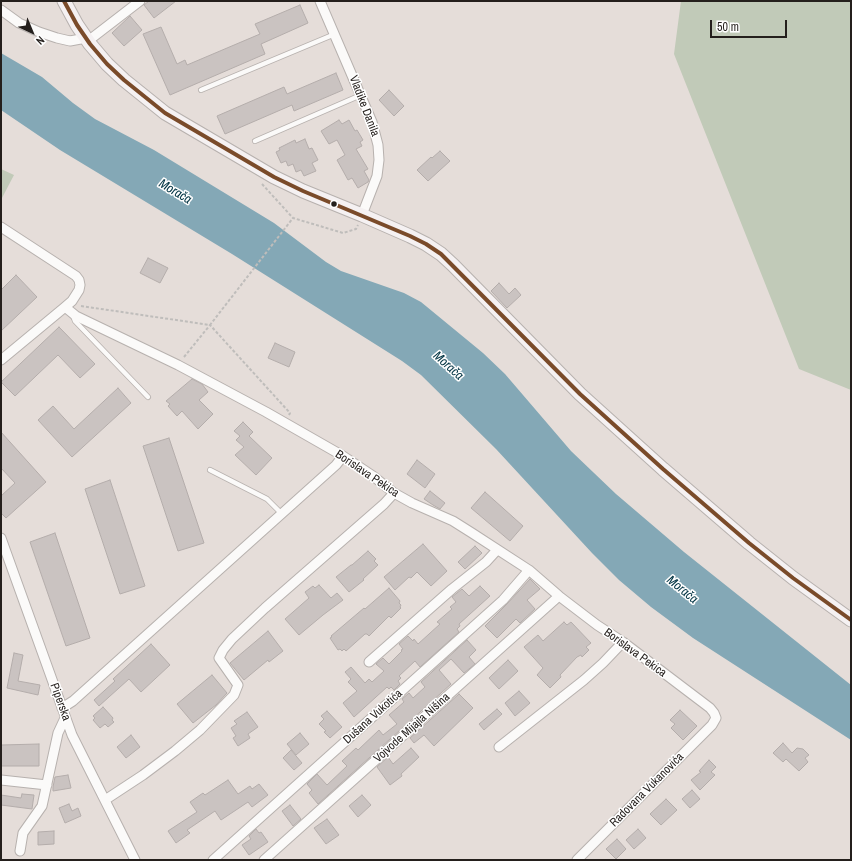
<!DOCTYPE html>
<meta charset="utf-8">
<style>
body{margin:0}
#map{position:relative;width:852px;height:861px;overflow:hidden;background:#e5ddd9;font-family:"Archivo Narrow",sans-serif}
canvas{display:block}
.frame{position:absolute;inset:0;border:2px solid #241f1c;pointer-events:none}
.north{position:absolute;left:12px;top:12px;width:40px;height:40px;-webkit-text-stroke:3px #fff;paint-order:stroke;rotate:136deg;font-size:11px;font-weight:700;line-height:16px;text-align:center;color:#241f1c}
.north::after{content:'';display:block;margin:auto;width:14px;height:18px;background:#241f1c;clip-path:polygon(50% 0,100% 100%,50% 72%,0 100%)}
.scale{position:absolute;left:710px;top:20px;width:77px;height:18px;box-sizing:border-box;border:2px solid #241f1c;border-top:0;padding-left:5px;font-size:12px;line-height:14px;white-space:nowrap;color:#241f1c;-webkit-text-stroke:3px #fff;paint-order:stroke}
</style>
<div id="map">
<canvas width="852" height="861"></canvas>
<div class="frame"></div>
<div class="north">N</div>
<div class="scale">50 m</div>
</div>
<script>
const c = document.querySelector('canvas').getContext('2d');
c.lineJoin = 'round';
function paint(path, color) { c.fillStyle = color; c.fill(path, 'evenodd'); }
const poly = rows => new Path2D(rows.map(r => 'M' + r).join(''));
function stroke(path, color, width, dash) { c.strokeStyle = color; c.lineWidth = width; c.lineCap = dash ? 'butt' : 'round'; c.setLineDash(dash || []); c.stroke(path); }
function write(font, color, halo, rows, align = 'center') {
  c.font = font + ' "Archivo Narrow",sans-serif'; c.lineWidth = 3; c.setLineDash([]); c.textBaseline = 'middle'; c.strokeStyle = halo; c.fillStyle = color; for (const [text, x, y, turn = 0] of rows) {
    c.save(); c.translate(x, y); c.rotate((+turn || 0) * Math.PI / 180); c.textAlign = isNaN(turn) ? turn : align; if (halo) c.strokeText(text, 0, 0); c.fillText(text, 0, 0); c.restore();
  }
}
const green = poly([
 [681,1,851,1,851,390,799,369,674,54],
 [1,169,14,175,2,198,1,198]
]);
const water = poly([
 [1,53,42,77,73,103,95,119,154,150,274,223,326,262,341,271,404,293,421,302,483,353,505,374,571,451,616,494,684,552,851,685,851,740,693,638,651,607,619,580,592,553,496,449,421,375,402,361,232,254,60,150,1,110]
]);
const building = poly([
 [149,1,176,1,154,18,144,5,149,1],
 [300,5,308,23,261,44,265,54,170,95,143,34,161,27,177,64,185,60,187,65,260,34,255,24,300,5],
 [130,16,142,30,124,46,112,33,130,16],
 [336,73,343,90,294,111,292,105,225,134,217,116,284,87,287,94,336,73],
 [389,90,404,106,394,116,379,100,389,90],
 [339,120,342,124,349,120,355,131,357,130,363,140,360,142,362,146,356,149,368,169,364,171,369,180,368,182,358,188,352,178,348,180,337,160,345,155,337,140,329,144,321,131,339,120],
 [305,139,309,149,312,148,318,160,312,163,316,171,304,176,301,170,296,172,293,164,288,166,286,161,281,163,276,152,280,150,279,148,295,140,296,143,305,139],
 [440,151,450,161,428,181,417,170,431,157,432,158,440,151],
 [148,258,168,268,160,283,140,273,148,258],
 [16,275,37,297,1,331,1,290,16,275],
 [499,283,509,294,515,288,521,295,507,308,491,291,499,283],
 [59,327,95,364,80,378,58,355,15,396,1,382,59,327],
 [275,343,295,352,289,367,268,358,275,343],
 [192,379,202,384,208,392,199,400,213,414,198,429,182,411,177,416,168,406,170,404,166,401,192,379],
 [118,388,131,403,72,457,38,420,53,406,74,429,118,388],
 [243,422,253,432,249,436,272,458,256,475,235,455,244,447,236,440,240,436,234,431,243,422],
 [1,432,46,482,6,518,1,513,1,496,15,483,1,468,1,432],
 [169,438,204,543,178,551,143,446,169,438],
 [417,460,435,474,425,488,407,474,417,460],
 [110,480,145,586,120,594,85,489,110,480],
 [430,491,445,503,440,509,433,505,424,499,430,491],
 [485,492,523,526,510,541,471,508,485,492],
 [55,533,90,638,66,646,30,542,55,533],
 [423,544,447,571,431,586,417,572,411,578,409,577,395,590,384,577,423,544],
 [475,546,482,553,465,569,458,562,475,546],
 [368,551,376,559,374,561,378,565,363,579,364,580,349,592,336,577,351,565,352,565,368,551],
 [530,579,540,589,527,600,535,609,520,623,516,619,497,638,485,626,507,604,530,579],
 [319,585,331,598,337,593,343,600,323,615,299,635,285,619,309,598,305,592,313,586,315,588,319,585],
 [480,586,490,596,459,624,460,626,457,629,459,632,420,667,415,661,399,676,401,678,398,681,400,684,394,690,391,687,389,689,387,687,354,717,343,703,357,691,348,682,351,679,345,672,351,667,365,683,369,679,372,682,384,671,376,664,383,658,389,664,402,651,401,650,403,649,399,644,408,636,413,641,414,639,418,644,440,624,437,622,452,609,450,607,456,602,452,597,462,589,469,596,480,586],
 [389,588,400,601,399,603,401,605,400,607,401,608,391,618,389,616,369,636,367,634,365,634,346,651,344,649,342,651,340,649,338,650,330,638,332,637,331,636,364,608,365,609,389,588],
 [564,622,567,625,571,622,591,643,586,647,589,650,582,657,581,655,577,657,560,675,561,677,550,688,537,675,543,668,524,647,538,635,543,641,564,622],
 [268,631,283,651,269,662,268,660,244,680,230,663,268,631],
 [467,640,476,650,469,657,475,664,464,673,451,659,439,670,451,684,318,804,309,793,312,790,307,784,317,774,327,785,347,766,342,761,356,748,358,750,379,730,383,735,397,724,389,715,404,702,402,699,409,693,413,698,425,687,421,682,467,640],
 [151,644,170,665,141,692,129,679,99,706,94,700,115,681,113,679,151,644],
 [14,653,23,655,18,681,40,685,38,695,7,688,14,653],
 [508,660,518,671,499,689,489,678,508,660],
 [212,675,227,693,216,705,193,723,177,704,212,675],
 [519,691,530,703,515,716,505,703,519,691],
 [459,694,473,708,434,746,424,735,414,743,410,738,459,694],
 [103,707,113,718,112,720,114,722,108,727,105,724,100,728,93,720,95,718,93,716,103,707],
 [497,709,502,714,484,730,479,724,497,709],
 [680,710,697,726,683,740,671,728,675,724,670,720,680,710],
 [327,711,342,727,330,738,324,732,326,731,319,724,324,719,321,716,327,711],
 [247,712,258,727,248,734,250,738,238,746,233,738,236,736,231,728,237,724,234,721,247,712],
 [300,733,309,744,296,755,287,744,300,733],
 [131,735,140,747,126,758,117,747,131,735],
 [783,743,792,753,797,748,803,749,809,755,805,758,808,762,799,771,786,759,783,762,773,753,783,743],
 [39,744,39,766,1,766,1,745,39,744],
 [411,748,419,757,401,774,402,776,390,785,377,767,388,757,393,764,411,748],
 [291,750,302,763,294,770,283,758,291,750],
 [709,760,716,767,711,772,715,775,700,790,691,780,701,772,699,771,709,760],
 [68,775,71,788,53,791,53,787,55,777,68,775],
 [228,780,238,794,250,786,252,789,259,784,268,795,252,807,248,802,221,820,215,811,187,830,190,833,176,843,168,831,197,812,190,802,203,793,205,795,228,780],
 [692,790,700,799,690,808,682,799,692,790],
 [22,794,34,795,32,809,1,805,1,795,21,798,22,794],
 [362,795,371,805,358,817,349,806,362,795],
 [666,799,677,810,661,825,650,814,666,799],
 [69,804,72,811,78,808,81,816,65,823,59,808,69,804],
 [290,805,301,819,293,826,282,811,290,805],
 [327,819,339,835,326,844,314,828,327,819],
 [256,829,259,833,261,832,268,842,249,855,242,845,251,839,249,836,256,829],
 [638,829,646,838,634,849,626,840,638,829],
 [54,831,54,844,38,845,38,832,54,831],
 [617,839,626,849,616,859,606,849,617,839]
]);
const path = poly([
 [262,184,293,218,343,233,356,229,358,225],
 [81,306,210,325,293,218],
 [184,357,210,325,290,413,289,415]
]);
const service = poly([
 [201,90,335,34],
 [255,141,361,95],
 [73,315,75,321,148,397],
 [210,470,267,499,282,514]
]);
const minor = poly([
 [320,1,372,122,378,145,379,160,377,176,362,215],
 [1,10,19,23,39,32,57,38,70,41,86,38],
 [88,41,140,1],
 [1,227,76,276,79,280,80,285,79,290,72,301,65,307],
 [1,360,65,307,76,316,178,365,266,412,343,456,373,476,394,493,412,503,453,521,472,533,529,570,559,596,597,625,623,642,710,708,714,713,716,718,712,725,577,860],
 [1,538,72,735,135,860],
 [369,662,452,589,486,562,497,550],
 [62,708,73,701,336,465,343,456],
 [499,747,584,680,603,663,623,642],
 [1,780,47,785],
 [105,800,143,775,175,751,200,730,234,695,238,685,219,658,223,650,232,639,265,608,384,504,394,493],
 [20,851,23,833,42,806,58,733,65,718],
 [213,860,503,600,529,570],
 [264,860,559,596]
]);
const secondary = poly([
 [64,1,77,25,90,44,107,64,124,80,165,113,274,177,303,191,362,215,410,236,426,244,441,254,453,265,580,394,663,469,749,543,793,578,851,620]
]);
const bus1 = poly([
 [64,1,77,25,90,44,107,64,124,80,165,113,274,177,303,191,410,236,426,244,441,254,580,394,663,469,749,543,793,578,851,620]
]);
const markers = [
 [334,204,3.5,"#241f1c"]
];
const streetNames = [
 ["Vladike Danila",364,106,69],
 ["Borislava Pekica",367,474,34],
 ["Borislava Pekica",635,653,36],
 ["Piperska",60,702,70],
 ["Dušana Vukotića",373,717,-42],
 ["Vojvode Mijajla Nišina",412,728,-42],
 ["Radovana Vukanovića",647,790,-45]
];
const waterNames = [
 ["Morača",175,192,31],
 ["Morača",448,366,42],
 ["Morača",682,590,39]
];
paint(green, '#c1cab8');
paint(water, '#84a8b6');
paint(building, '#cac3c1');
stroke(building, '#b4adab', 1);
stroke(service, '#b7b1ae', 6);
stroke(minor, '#b7b1ae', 11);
stroke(secondary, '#b7b1ae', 15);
stroke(path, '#bfbdbb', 2, [3, 2]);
stroke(service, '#fbfaf9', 4.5);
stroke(minor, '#fbfaf9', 9);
stroke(secondary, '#f5f1f2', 13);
stroke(bus1, '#7a4b2a', 4);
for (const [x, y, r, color] of markers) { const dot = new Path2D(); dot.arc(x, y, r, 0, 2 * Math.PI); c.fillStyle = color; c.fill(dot); stroke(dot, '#fff', 1.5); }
write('12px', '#241f1c', '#fff', streetNames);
write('italic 13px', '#003342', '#fff', waterNames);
</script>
